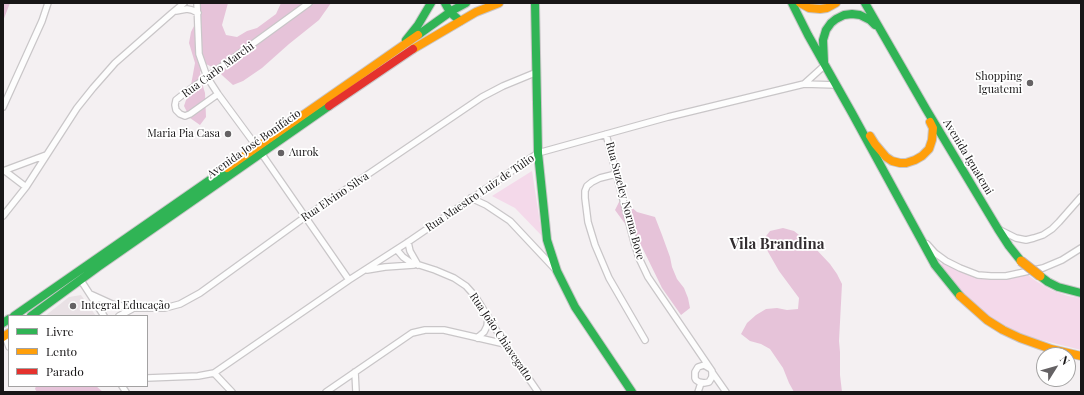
<!DOCTYPE html>
<meta charset="utf-8">
<style>
body{margin:0}
#map{position:relative;width:1084px;height:395px;overflow:hidden;background:#f4f0f2;font-family:"Playfair Display",serif}
canvas{display:block}
.frame{position:absolute;inset:0;border:4px solid #181617;pointer-events:none}
.legend{position:absolute;left:8px;top:315px;width:140px;height:72px;box-sizing:border-box;background:#fff;border:1px solid #a3a2a2;margin:0;padding:5px 7px;list-style:none;font-size:12px;color:#181617}
.legend li{display:flex;align-items:center;gap:8px;height:20px}
.legend b{width:20px;border:1px solid #a3a2a2}
.north{position:absolute;left:1036px;top:347px;width:40px;height:40px;box-sizing:border-box;background:#fff;border:1px solid #a3a2a2;border-radius:50%;rotate:53deg;font-size:11px;font-weight:700;line-height:16px;text-align:center;color:#181617}
.north::after{content:'';display:block;margin:auto;width:14px;height:18px;background:#656264;clip-path:polygon(50% 0,100% 100%,50% 72%,0 100%)}
</style>
<div id="map">
<canvas width="1084" height="395"></canvas>
<div class="frame"></div>
<ul class="legend">
<li><b style="height:5px;background:#30b455"></b>Livre</li>
<li><b style="height:5px;background:#ff9f0a"></b>Lento</li>
<li><b style="height:5px;background:#e5322d"></b>Parado</li>
</ul>
<div class="north">N</div>
</div>
<script>
const c = document.querySelector('canvas').getContext('2d');
c.lineJoin = 'round';
function paint(path, color) { c.fillStyle = color; c.fill(path, 'evenodd'); }
const poly = rows => new Path2D(rows.map(r => 'M' + r).join(''));
function stroke(path, color, width, dash) { c.strokeStyle = color; c.lineWidth = width; c.lineCap = dash ? 'butt' : 'round'; c.setLineDash(dash || []); c.stroke(path); }
function write(font, color, halo, rows, align = 'center') {
  c.font = font + ' "Playfair Display",serif'; c.lineWidth = 3.5; c.setLineDash([]); c.textBaseline = 'middle'; c.strokeStyle = halo; c.fillStyle = color; for (const [text, x, y, turn = 0] of rows) {
    c.save(); c.translate(x, y); c.rotate((+turn || 0) * Math.PI / 180); c.textAlign = isNaN(turn) ? turn : align; if (halo) c.strokeText(text, 0, 0); c.fillText(text, 0, 0); c.restore();
  }
}
const built = poly([
 [81,295,96,316,45,316,69,297]
]);
const green = poly([
 [532,171,542,236,515,208,492,196],
 [942,263,948,266,967,274,1007,278,1028,275,1036,281,1051,290,1068,296,1081,298,1081,350,1029,337,1005,326,994,320,984,312,964,295,956,286,941,266]
]);
const forest = poly([
 [3,3,10,3,3,21],
 [194,3,228,3,222,25,226,35,237,37,247,31,257,28,276,14,281,3,331,3,319,20,289,44,262,68,243,81,233,85,224,77,216,69,206,64,200,72,202,83,205,93,206,117,200,125,190,118,184,106,191,85,195,63,189,43,191,32,196,22],
 [620,200,629,205,637,212,655,217,662,235,670,257,672,267,677,279,684,288,688,298,690,308,681,315,662,288,642,247,615,210],
 [783,228,794,231,814,247,830,264,837,274,842,284,839,341,840,352,840,375,842,392,794,392,789,383,783,368,770,349,761,344,750,341,741,334,747,323,756,315,766,309,777,308,787,310,798,309,799,298,779,271,767,250,763,240,770,231],
 [36,386,96,386,103,392,37,392,35,389]
]);
const street = poly([
 [197,3,199,54,207,77,218,94,257,147,349,280],
 [176,11,187,9,192,10,198,13],
 [804,84,825,65],
 [218,94,190,114,185,116,180,114,176,110,175,105,176,100,181,96,309,3],
 [3,107,42,21,48,3],
 [606,134,634,242,639,258,648,277,712,371,712,377,709,382,704,383,699,382,696,380,695,378,695,372,698,367,704,365,709,368],
 [3,171,46,155],
 [5,171,26,187],
 [616,174,600,178,592,182,587,186,585,191,585,198,588,222,595,245,609,278,645,340],
 [471,198,486,205,510,221,555,269],
 [3,216,26,187,77,108,93,88,115,63,172,13,184,3],
 [1000,230,1016,238,1026,240,1034,238,1043,235,1052,229,1059,222,1081,197],
 [408,242,410,251,418,265],
 [927,244,935,253,946,261,960,268,978,275,991,276,1006,276,1043,268,1062,260,1081,248],
 [397,250,403,257,410,262,435,270,454,278,466,286,475,296,505,344,538,392],
 [367,270,385,267,414,265],
 [80,279,104,316],
 [90,294,112,304,132,308,165,308,180,304,200,293,305,217,482,97,503,86,537,72],
 [119,316,132,309],
 [5,336,9,347],
 [477,338,484,332,487,326,488,317],
 [355,372,356,392],
 [712,372,726,392],
 [214,373,232,392],
 [147,378,198,376,214,373,349,280,408,242,538,153,668,117,804,84,836,85],
 [122,386,126,392],
 [326,392,412,333,425,330,444,330,505,344],
 [698,392,701,383]
]);
const fast = poly([
 [445,3,450,12,460,21],
 [535,3,538,153,547,240,557,271,575,307,632,392],
 [792,3,808,35,852,113,935,265,960,296],
 [865,3,926,109,998,229,1009,246,1021,261],
 [418,35,453,10,466,3],
 [406,40,418,25,431,3],
 [824,62,823,40,826,30,831,23,836,19,844,15,852,14,860,15,870,20,875,25],
 [1040,276,1048,282,1058,287,1081,293],
 [14,316,227,168],
 [31,316,98,267,329,106],
 [3,323,9,319]
]);
const slow = poly([
 [800,3,809,8,820,9,827,8,836,3],
 [413,49,476,12,499,3],
 [870,136,875,144,886,157,892,161,900,163,906,163,915,160,922,156,929,149,932,140,933,128,930,122],
 [227,168,418,35],
 [960,296,987,320,1003,330,1020,338,1051,349,1081,356],
 [3,337,9,333]
]);
const jam = poly([
 [329,106,413,49]
]);
const slowBridge = poly([
 [1021,261,1040,276]
]);
const markers = [
 [1030,83,4,"#656264"],
 [228,134,4,"#656264"],
 [281,153,4,"#656264"],
 [73,306,4,"#656264"]
];
const streetNames = [
 ["Rua Carlo Marchi",218,70,-36],
 ["Avenida José Bonifácio",254,144,-35],
 ["Avenida Iguatemi",968,157,59],
 ["Rua Maestro Luiz de Túlio",480,193,-34],
 ["Rua Elvino Silva",335,197,-34],
 ["Rua Suzeley Norma Bove",625,201,75],
 ["Rua João Chiavegatto",501,337,56]
];
const poiNames = [
 ["Shopping",1022,77],
 ["Iguatemi",1022,90],
 ["Maria Pia Casa",220,134],
 ["Aurok",289,153,"left"],
 ["Integral Educação",81,306,"left"]
];
const districtNames = [
 ["Vila Brandina",777,244]
];
paint(built, '#e9e1e5');
paint(green, '#f4d9ea');
paint(forest, '#e6c3d9');
stroke(street, '#c9c6c8', 8);
stroke(fast, '#c9c6c8', 10);
stroke(slow, '#c9c6c8', 10);
stroke(jam, '#c9c6c8', 10);
stroke(street, '#fdfdfd', 5.5);
stroke(fast, '#30b455', 8);
stroke(slow, '#ff9f0a', 8);
stroke(jam, '#e5322d', 8);
stroke(slowBridge, '#c0b5bc', 11, []);
stroke(slowBridge, '#ff9f0a', 9);
for (const [x, y, r, color] of markers) { const dot = new Path2D(); dot.arc(x, y, r, 0, 2 * Math.PI); c.fillStyle = color; c.fill(dot); stroke(dot, '#fff', 1.5); }
write('11px', '#181617', '#fff', streetNames);
write('11px', '#181617', '#fff', poiNames, 'right');
write('bold 15px', '#332e31', '#fff', districtNames);
</script>
